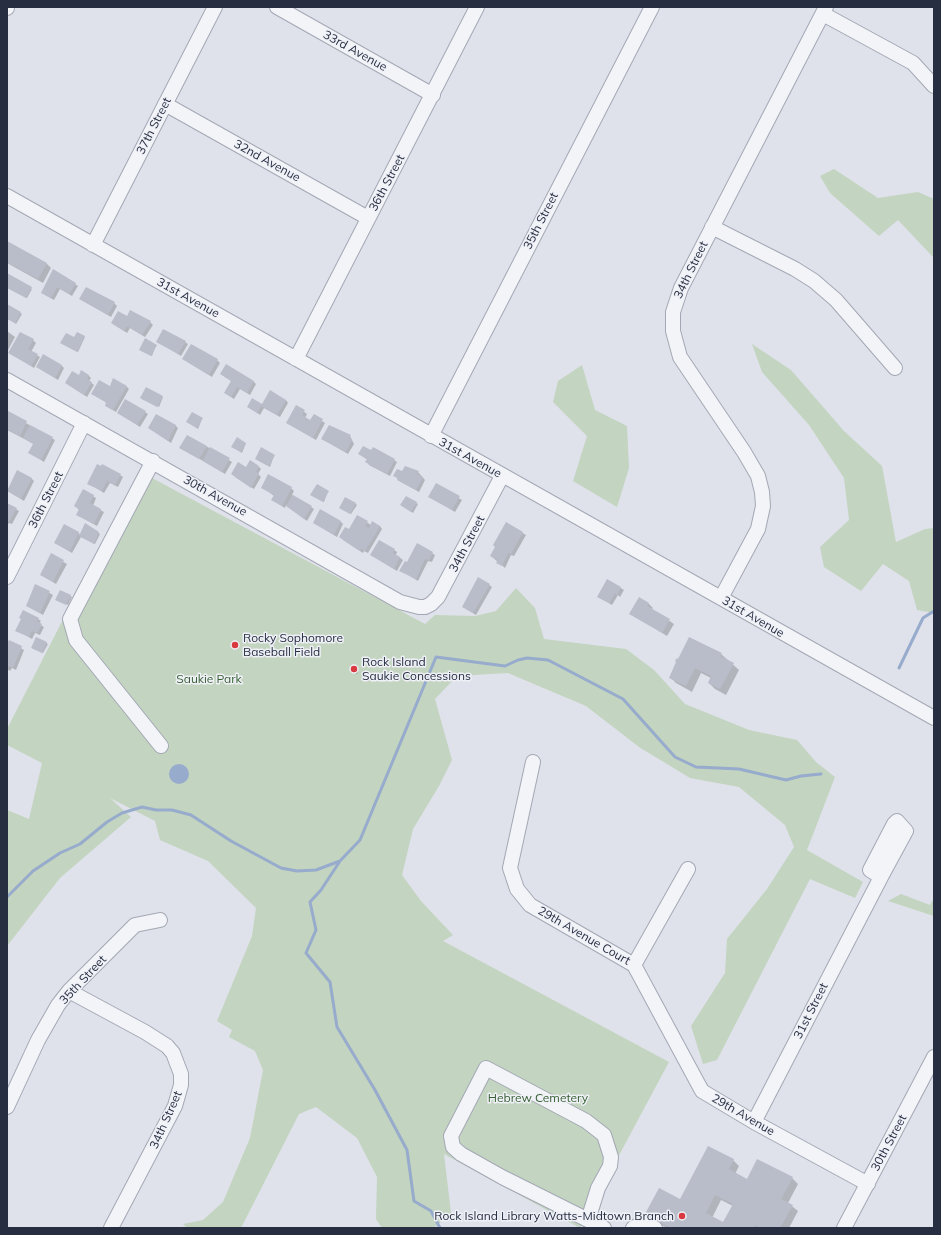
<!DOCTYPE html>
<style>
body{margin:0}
#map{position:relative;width:941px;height:1235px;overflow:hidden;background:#dfe2ea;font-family:Mulish,sans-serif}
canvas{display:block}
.frame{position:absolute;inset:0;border:8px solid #272e42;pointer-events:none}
</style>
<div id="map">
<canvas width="941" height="1235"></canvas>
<div class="frame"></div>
</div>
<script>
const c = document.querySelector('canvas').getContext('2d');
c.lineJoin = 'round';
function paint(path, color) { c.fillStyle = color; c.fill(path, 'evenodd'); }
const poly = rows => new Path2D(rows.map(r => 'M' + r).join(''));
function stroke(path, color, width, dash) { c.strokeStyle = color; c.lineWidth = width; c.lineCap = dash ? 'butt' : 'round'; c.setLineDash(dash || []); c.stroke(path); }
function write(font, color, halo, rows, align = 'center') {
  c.font = font + ' Mulish,sans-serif'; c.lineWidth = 3; c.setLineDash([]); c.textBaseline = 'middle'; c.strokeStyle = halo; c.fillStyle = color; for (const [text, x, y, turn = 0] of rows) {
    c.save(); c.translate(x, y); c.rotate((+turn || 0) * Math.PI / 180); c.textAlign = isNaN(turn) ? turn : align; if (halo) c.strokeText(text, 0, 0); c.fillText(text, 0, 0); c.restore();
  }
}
const green = poly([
 [834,169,878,198,918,192,934,199,934,258,898,220,879,236,830,193,820,176],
 [752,344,791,370,844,431,882,466,896,542,925,529,934,528,934,613,917,610,909,581,883,564,861,591,824,567,820,547,849,520,844,478,809,425,762,372],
 [582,365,595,410,627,426,629,468,617,507,573,481,587,436,553,402,558,381],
 [139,471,425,624,435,615,475,616,496,611,516,588,535,608,544,639,626,649,654,670,685,704,749,730,797,740,816,762,835,777,807,850,863,882,855,898,810,879,717,1060,703,1064,691,1026,725,973,727,939,767,889,794,847,785,825,739,787,690,778,639,747,586,706,508,673,457,676,435,699,452,760,439,786,413,829,402,875,421,901,453,935,443,941,669,1062,580,1228,444,1154,451,1213,434,1228,382,1228,376,1219,377,1177,357,1138,316,1107,299,1114,241,1228,187,1228,183,1224,203,1220,223,1202,250,1138,263,1070,255,1051,229,1037,232,1030,217,1021,252,936,256,908,208,861,160,840,155,821,110,798,131,817,60,878,7,946,7,810,29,819,42,763,7,745,7,729],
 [901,894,930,905,934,898,934,916,888,901]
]);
const water = poly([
 '169 774a10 10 0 1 1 20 0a10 10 0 1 1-20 0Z'
]);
const shadow = poly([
 [7,242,47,264,51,268,43,283,7,263],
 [53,270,78,286,72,296,60,289,54,300,45,295],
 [7,274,32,289,27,298,7,287],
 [80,299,114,303,117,306,111,317],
 [7,305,22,314,16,324,7,318],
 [127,317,150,322,153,325,145,337,130,328,127,333,112,323],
 [7,331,15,337,7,352],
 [85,337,78,352,63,344],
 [33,340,36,343,31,352,40,357,34,368,10,353],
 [157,341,185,342,188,344,181,356],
 [156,345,152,356,142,350],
 [183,359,217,360,220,363,212,377],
 [61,365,64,368,58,380,37,367],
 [221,374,253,381,256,384,250,395,240,389,234,399,228,395,231,381],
 [88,375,91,378,89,381,94,385,87,397,66,383,79,376],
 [126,386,129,389,116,412,109,408,106,405,107,403,92,394,110,387],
 [163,397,159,407,142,399],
 [286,400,288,403,280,417,264,408,260,415,249,407],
 [296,406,307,414,305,418,311,421,314,416,325,423,316,440,287,423],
 [145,412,148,414,140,427,119,413],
 [9,413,55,440,44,462,30,453,34,444,7,430],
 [202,419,198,429,189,423],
 [175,425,178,428,171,443,149,428],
 [350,436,354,444,348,454,322,439],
 [246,443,242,453,234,448],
 [206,446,232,462,225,474,181,448],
 [359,454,394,460,397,462,390,476,369,465,367,462,368,460],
 [274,456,270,467,257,460],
 [259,467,261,469,258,474,261,477,254,489,235,477,247,468],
 [418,472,425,480,419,492,401,482,395,476,403,473],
 [120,475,123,477,118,487,110,483,104,493,88,483],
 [31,478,34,481,24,501,8,491],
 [436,485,462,500,455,512,430,497],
 [262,487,291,488,294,491,292,495,314,509,307,521,286,505,285,508,275,502,272,500,274,496],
 [83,490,96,498,93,506,104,512,97,526,77,515,79,510,75,506],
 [328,491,324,502,313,496],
 [406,497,418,504,413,513,401,505],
 [346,498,357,505,351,514,341,509],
 [7,504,19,511,12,524,9,523,7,525],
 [357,516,371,525,380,526,382,529,368,553,364,551,363,553,343,540],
 [341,522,343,524,337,537,314,523],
 [507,524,526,535,514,556,511,555,505,568,491,556],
 [85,525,100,534,95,544,81,537,72,553,55,543,79,533,80,535],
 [417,544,435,555,432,562,428,561,418,581,400,570,407,563],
 [394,550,397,552,396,555,403,560,397,571,371,555],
 [51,555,67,564,56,584,41,575],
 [607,580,624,590,620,597,618,595,612,605,598,597],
 [36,585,53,595,43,615,27,606],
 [489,585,492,587,476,615,466,609],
 [61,591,72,597,68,605,58,600],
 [648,603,653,608,652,609,674,624,667,636,630,613],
 [38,619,41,621,39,624,44,627,40,635,35,633,32,639,17,630],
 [37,638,48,644,43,653,33,648],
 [9,641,24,650,16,670,12,668,10,671,7,669,7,644],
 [721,654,739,670,726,695,715,689,709,683,711,678,701,673,692,692,676,683,670,677,677,663],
 [353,669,358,673,357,674,352,671],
 [733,1160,739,1166,735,1174,747,1180,792,1178,798,1184,788,1203,798,1211,789,1228,667,1228,652,1220,646,1214,681,1200],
 [721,1200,733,1206,724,1224,712,1218]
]);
const stream = poly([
 [899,668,923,618,934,611],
 [340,861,321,890,310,902,316,930,306,953,330,982,337,1027,375,1090,407,1150,414,1201,431,1211,440,1228],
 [7,897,33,871,60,853,80,844,107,822,122,813,142,807,156,810,172,810,191,815,231,841,281,868,297,871,316,870,340,861,360,840,436,657,505,666,518,660,527,658,548,660,623,699,675,757,696,767,739,769,786,780,801,776,821,774]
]);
const building = poly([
 [7,241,47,263,38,279,7,262],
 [53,269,76,283,69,294,57,287,51,298,41,293],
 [7,273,32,287,26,298,7,288],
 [86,287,115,302,108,315,79,299],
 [7,304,21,312,15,323,7,319],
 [130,310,151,321,142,335,127,326,124,331,111,323,118,311,127,316],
 [163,329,186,341,178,354,156,342],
 [20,332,34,339,28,349,38,354,31,366,8,353],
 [77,332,85,336,77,352,60,343,66,333,74,337],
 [145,338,157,345,151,356,139,350],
 [191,344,218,359,209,375,182,359],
 [43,354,62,365,55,378,36,367],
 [226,364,254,381,247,393,237,387,231,397,224,393,231,381,220,374],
 [81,370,89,375,87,379,92,382,84,395,65,383,72,371,79,375],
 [113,378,127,386,113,410,105,406,106,402,91,394,99,380,110,386],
 [146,387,163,396,157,407,140,398],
 [270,390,286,400,277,415,261,406,257,413,247,407,252,398,262,404],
 [125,399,146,411,137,425,117,413],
 [296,405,305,410,302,415,310,420,314,414,323,419,313,438,286,423],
 [8,411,27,421,20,436,7,429],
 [192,412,203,418,197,428,186,422],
 [156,414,176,425,168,441,148,428],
 [30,425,53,437,41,460,28,453,33,444,23,438],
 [329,425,351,435,349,438,352,440,346,452,321,439],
 [187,435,207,446,199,459,179,448],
 [237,437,246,443,241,452,231,447],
 [363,446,371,450,373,447,395,459,387,474,365,462,367,459,358,454],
 [210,447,230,458,222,472,203,461],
 [261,447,275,455,269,466,255,459],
 [250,460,259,466,256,472,259,473,251,488,231,474,238,462,246,467],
 [97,464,101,466,102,464,121,474,115,485,107,481,102,491,87,484],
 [405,466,419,471,417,474,423,477,416,490,397,480,398,478,393,476,397,469,402,471],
 [17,470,32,478,21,499,7,491],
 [268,474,292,487,282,506,271,500,274,495,261,488],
 [436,483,460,496,452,510,428,497],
 [317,484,329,491,323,502,310,495],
 [83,489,94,495,90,503,101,509,94,524,76,515,79,509,74,506],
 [293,495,312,506,304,519,286,506],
 [406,496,417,502,411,512,400,505],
 [345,497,356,503,350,514,339,508],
 [7,503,17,508,9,522,7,521],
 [320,509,341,521,334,535,313,523],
 [357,515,368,521,365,526,369,528,372,521,380,526,365,551,361,549,360,551,339,537,345,527,349,529],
 [506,522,523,532,511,554,508,553,502,566,496,563,498,560,490,556,495,547,493,545],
 [85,523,99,532,94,544,79,536],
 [64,524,79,532,70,551,54,543],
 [379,540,395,549,393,553,400,557,394,569,370,555],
 [417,543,433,552,429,560,425,559,416,579,399,571,405,561,407,562],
 [51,553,64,560,53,582,40,575],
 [478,577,490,584,473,613,462,607],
 [607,579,621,587,617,595,615,593,609,603,597,597],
 [35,584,50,591,40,613,26,606],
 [60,590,71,595,66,605,55,600],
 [639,597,649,603,647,606,670,619,662,633,629,614],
 [23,610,39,618,37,621,42,624,37,633,32,631,29,637,15,631,21,619,19,618],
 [36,637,47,642,42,653,31,648],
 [689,637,722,653,720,656,734,663,720,689,708,683,711,676,695,668,686,686,669,678,676,662,675,661,677,658,678,659],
 [9,640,22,646,13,668,9,666,7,669,7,643],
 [708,1146,734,1159,729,1169,747,1179,757,1159,793,1177,781,1199,793,1205,780,1228,760,1228,755,1225,753,1228,671,1228,645,1214,659,1188,680,1199],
 [715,1195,733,1204,723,1222,706,1213]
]);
const minor = poly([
 [277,7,433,95],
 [7,8,7,7],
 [823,14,913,63,934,86],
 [165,104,368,218],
 [7,196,934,718],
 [712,227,795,269,814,281,836,300,895,368],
 [93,245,215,7],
 [296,359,477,7],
 [7,380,400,602,419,607,425,607,431,604,438,597,502,476],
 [431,436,652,7],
 [153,461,70,619,76,640,161,746],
 [7,577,84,423],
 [721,598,758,529,763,506,762,492,758,476,744,452,680,357,673,331,673,312,681,288,826,7],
 [533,762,510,868,517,889,530,905,634,965],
 [634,965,702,1091,754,1122,868,1184],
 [634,965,688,869],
 [69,991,145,1032,167,1046,173,1053,181,1074,181,1085,175,1106,111,1228],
 [7,1107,38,1040,58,1005,69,991,135,925,160,920],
 [754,1122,881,877,870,870,894,824,897,821,906,831,881,877],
 [588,1220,502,1177,461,1154,453,1147,451,1136,486,1068,586,1121,604,1135,611,1157,610,1166,598,1188,588,1220,604,1228],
 [633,1228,642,1223,655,1228],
 [844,1228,934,1057]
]);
const markers = [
 [235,645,4,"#d93a40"],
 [354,669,4,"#d93a40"],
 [682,1216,4,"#d93a40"]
];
const streetNames = [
 ["33rd Avenue",355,51,29],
 ["37th Street",154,126,-63],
 ["32nd Avenue",267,161,29],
 ["36th Street",387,183,-62],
 ["35th Street",541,221,-63],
 ["34th Street",691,270,-64],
 ["31st Avenue",188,298,29],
 ["31st Avenue",470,458,29],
 ["30th Avenue",215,496,29],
 ["36th Street",46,500,-63],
 ["34th Street",467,544,-62],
 ["31st Avenue",753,617,30],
 ["29th Avenue Court",584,936,30],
 ["35th Street",83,980,-47],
 ["31st Street",811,1011,-63],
 ["29th Avenue",743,1115,30],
 ["34th Street",166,1120,-66],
 ["30th Street",889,1143,-62]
];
const poiNames = [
 ["Rocky Sophomore",243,638],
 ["Baseball Field",243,652],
 ["Rock Island",362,662],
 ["Saukie Concessions",362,676],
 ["Rock Island Library Watts-Midtown Branch",674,1216,"right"]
];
const parkNames = [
 ["Saukie Park",209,679],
 ["Hebrew Cemetery",538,1098]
];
paint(green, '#c3d4c0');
paint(water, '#97abcd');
paint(shadow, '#0003');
stroke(stream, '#97abcd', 3);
paint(building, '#b9bdca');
stroke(minor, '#a4a8b4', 16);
stroke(minor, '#f2f4f8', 14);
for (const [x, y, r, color] of markers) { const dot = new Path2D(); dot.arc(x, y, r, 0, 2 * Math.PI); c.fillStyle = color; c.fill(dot); stroke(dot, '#eff1f7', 1.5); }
write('12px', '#272e42', '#eff1f7', streetNames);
write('12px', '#272e42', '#eff1f7', poiNames, 'left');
write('12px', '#365f33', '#eff1f7', parkNames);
</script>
